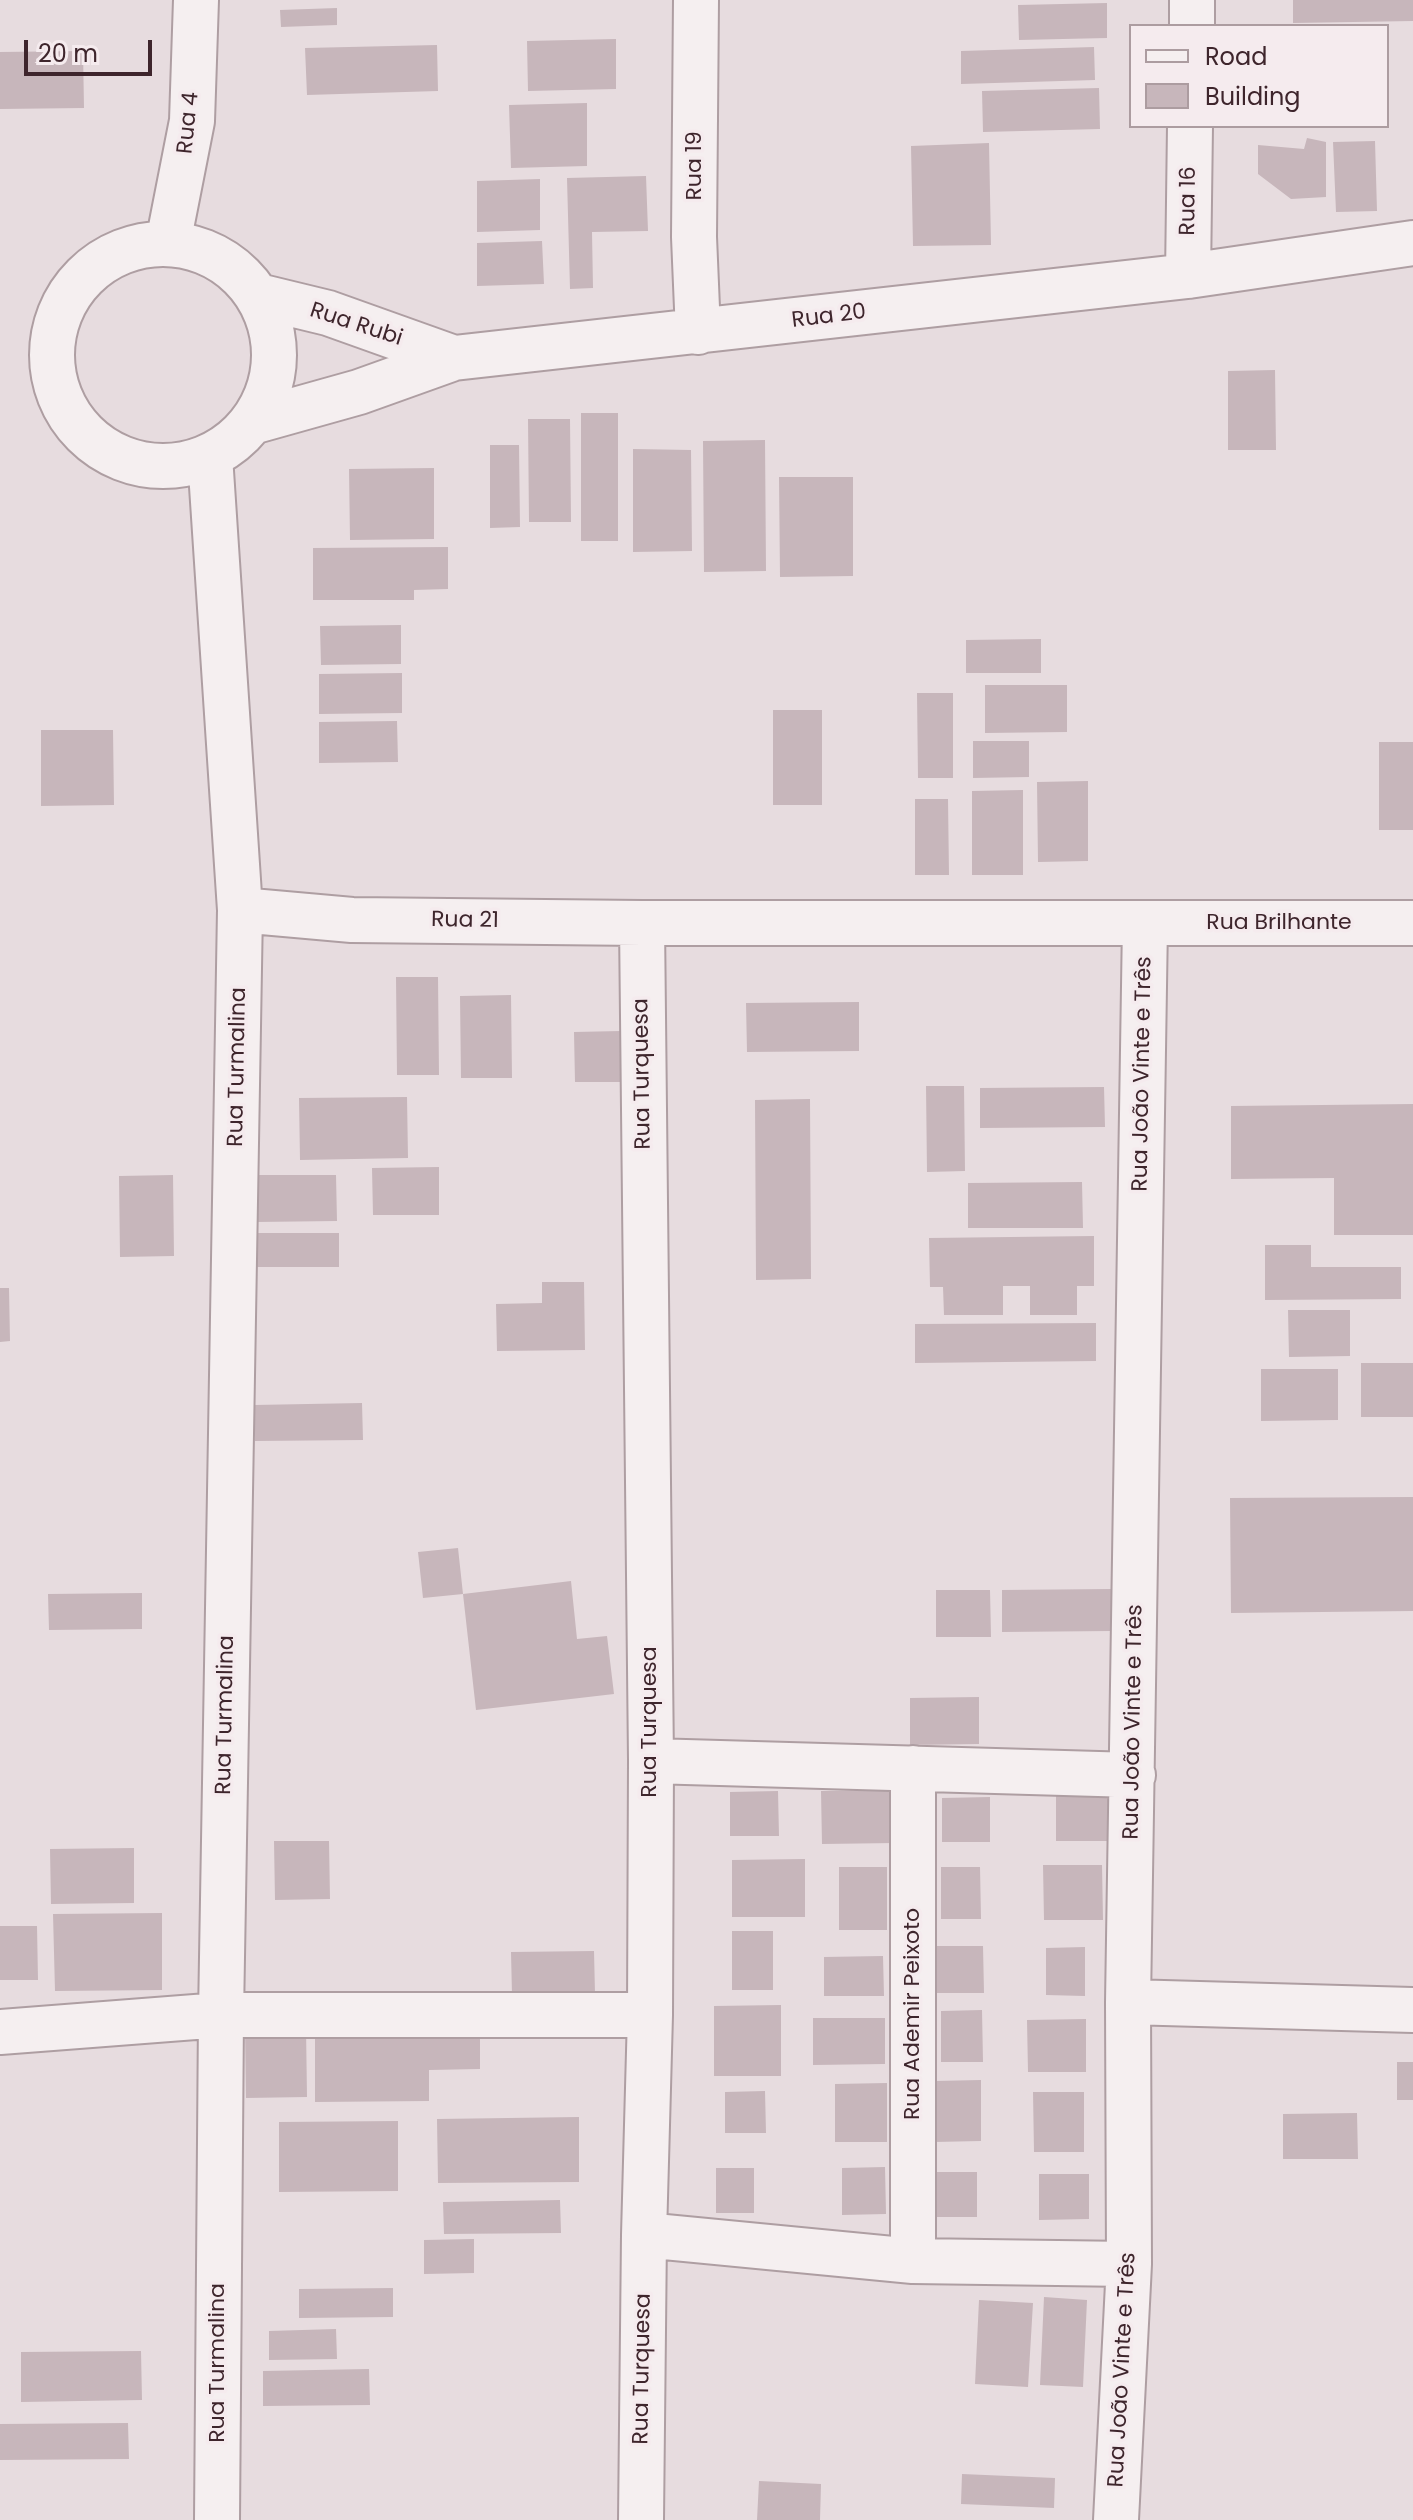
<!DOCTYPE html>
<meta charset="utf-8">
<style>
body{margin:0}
#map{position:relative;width:1413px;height:2520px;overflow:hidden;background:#e7dcdf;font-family:Poppins,sans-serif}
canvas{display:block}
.legend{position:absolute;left:1129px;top:24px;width:260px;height:104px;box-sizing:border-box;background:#f5ebee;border:2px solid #ac9ca0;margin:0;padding:10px 14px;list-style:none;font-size:24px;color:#3e252c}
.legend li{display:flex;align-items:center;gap:16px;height:40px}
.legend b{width:40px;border:2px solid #ac9ca0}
.scale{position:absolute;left:24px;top:40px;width:128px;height:36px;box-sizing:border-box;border:4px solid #3e252c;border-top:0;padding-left:10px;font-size:24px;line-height:28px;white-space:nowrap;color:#3e252c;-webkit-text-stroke:6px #f5ebee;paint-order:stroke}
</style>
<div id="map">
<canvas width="1413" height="2520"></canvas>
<ul class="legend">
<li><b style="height:10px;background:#f5eff0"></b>Road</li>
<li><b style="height:22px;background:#c7b6bb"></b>Building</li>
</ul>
<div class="scale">20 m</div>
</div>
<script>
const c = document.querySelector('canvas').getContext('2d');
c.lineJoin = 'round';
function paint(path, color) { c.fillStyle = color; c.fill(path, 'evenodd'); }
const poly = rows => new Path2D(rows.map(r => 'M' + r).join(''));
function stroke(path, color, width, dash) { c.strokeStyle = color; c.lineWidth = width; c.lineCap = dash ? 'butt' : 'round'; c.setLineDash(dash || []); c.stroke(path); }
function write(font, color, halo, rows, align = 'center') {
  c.font = font + ' Poppins,sans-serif'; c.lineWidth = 7; c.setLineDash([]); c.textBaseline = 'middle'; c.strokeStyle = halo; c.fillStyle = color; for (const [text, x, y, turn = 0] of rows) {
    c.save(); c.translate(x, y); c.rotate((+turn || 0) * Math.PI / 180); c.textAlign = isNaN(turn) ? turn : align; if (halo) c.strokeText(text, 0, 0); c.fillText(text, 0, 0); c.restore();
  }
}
const building = poly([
 [1293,0,1413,0,1413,21,1293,23],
 [1107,3,1107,38,1019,40,1018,5],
 [337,8,337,25,281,27,280,10],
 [616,39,616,89,528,91,527,41],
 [437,45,438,91,307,95,305,48],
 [1094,47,1095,80,961,84,961,51],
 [83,51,84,108,0,109,0,52],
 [1099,88,1100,129,983,132,982,91],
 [587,103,587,166,511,168,509,105],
 [1307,138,1326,142,1326,197,1291,199,1258,174,1258,145,1304,149],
 [1375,141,1377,211,1336,212,1333,142],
 [989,143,991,245,913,246,911,146],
 [646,176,648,231,592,232,593,288,570,289,567,178],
 [540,179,540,230,477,232,477,181],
 [542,241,544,284,477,286,477,243],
 [1275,370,1276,450,1228,450,1228,371],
 [581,413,618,413,618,541,581,541],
 [528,419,570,419,571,522,529,522],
 [765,440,766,571,704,572,703,441],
 [490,445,519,445,520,527,490,528],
 [633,449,691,450,692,551,633,552],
 [434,468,434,539,350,540,349,469],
 [779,477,853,477,853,576,780,577],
 [448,547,448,589,414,590,414,600,313,600,313,548],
 [401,625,401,664,321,665,320,626],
 [1041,639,1041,673,966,673,966,640],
 [402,673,402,713,319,714,319,674],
 [985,685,1067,685,1067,732,985,733],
 [917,693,953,693,953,778,918,778],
 [773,710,822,710,822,805,773,805],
 [397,721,398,762,319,763,319,722],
 [41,730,113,730,114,805,41,806],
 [973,741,1029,741,1029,777,973,778],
 [1379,742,1413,742,1413,830,1379,830],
 [1088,781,1088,861,1038,862,1037,782],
 [1023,790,1023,875,972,875,972,791],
 [915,799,948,799,949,875,915,875],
 [396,977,438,977,439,1075,397,1075],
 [511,995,512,1078,461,1078,460,996],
 [859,1002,859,1051,747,1052,746,1003],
 [621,1031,622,1082,575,1082,574,1032],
 [926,1086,964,1086,965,1171,927,1172],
 [1104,1087,1105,1127,980,1128,980,1088],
 [407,1097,408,1158,300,1160,299,1098],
 [810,1099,811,1279,756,1280,755,1100],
 [1413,1104,1413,1235,1334,1235,1334,1178,1231,1179,1231,1106],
 [439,1167,439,1215,373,1215,372,1168],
 [173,1175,174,1256,120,1257,119,1176],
 [256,1175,336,1175,337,1221,256,1222],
 [1082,1182,1083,1228,968,1228,968,1183],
 [255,1233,339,1233,339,1267,255,1267],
 [1094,1236,1094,1286,1077,1286,1077,1315,1030,1315,1030,1286,1003,1286,1003,1315,944,1315,943,1287,930,1287,929,1238],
 [1265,1245,1311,1245,1311,1267,1401,1267,1401,1299,1265,1300],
 [542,1282,584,1282,585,1350,497,1351,496,1304,542,1303],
 [0,1288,9,1288,10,1341,0,1342],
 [1288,1310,1350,1310,1350,1356,1289,1357],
 [1096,1323,1096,1361,915,1363,915,1324],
 [1361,1363,1413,1363,1413,1417,1361,1417],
 [1261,1369,1338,1369,1338,1420,1261,1421],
 [362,1403,363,1440,255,1441,254,1405],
 [1413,1497,1413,1611,1231,1613,1230,1498],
 [458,1548,463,1594,571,1581,577,1639,607,1636,614,1694,476,1710,463,1594,423,1598,418,1552],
 [1111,1589,1111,1631,1002,1632,1002,1590],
 [936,1590,990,1590,991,1637,936,1637],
 [142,1593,142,1629,49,1630,48,1594],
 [979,1697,979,1744,910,1745,910,1698],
 [1114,1788,1114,1841,1056,1841,1056,1789],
 [894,1790,895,1843,822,1844,821,1791],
 [778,1791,779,1836,730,1836,730,1792],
 [990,1797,990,1842,942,1842,942,1798],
 [274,1841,329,1841,330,1899,275,1900],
 [134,1848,134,1903,51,1904,50,1849],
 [805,1859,805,1917,732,1917,732,1860],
 [1043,1865,1102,1865,1103,1920,1044,1920],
 [839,1867,887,1867,887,1930,839,1930],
 [941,1867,980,1867,981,1919,941,1919],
 [162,1913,162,1990,55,1991,53,1914],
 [0,1926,37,1926,38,1980,0,1980],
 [732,1931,773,1931,773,1990,732,1990],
 [937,1946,983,1946,984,1993,937,1993],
 [1085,1947,1085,1996,1046,1995,1046,1948],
 [594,1951,595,1994,512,1995,511,1952],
 [883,1956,884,1996,824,1996,824,1957],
 [781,2005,781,2076,714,2076,714,2006],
 [982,2010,983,2062,941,2062,941,2011],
 [813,2018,885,2018,885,2064,813,2065],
 [1086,2019,1086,2072,1028,2072,1027,2020],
 [306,2027,307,2097,246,2098,245,2028],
 [480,2027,480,2069,429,2070,429,2101,315,2102,315,2028],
 [1397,2062,1413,2062,1413,2100,1397,2100],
 [981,2080,981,2141,934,2142,934,2081],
 [887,2083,887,2142,835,2142,835,2084],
 [765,2091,766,2133,725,2133,725,2092],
 [1033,2092,1084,2092,1084,2152,1034,2152],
 [1357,2113,1358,2159,1283,2159,1283,2114],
 [579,2117,579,2182,438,2183,437,2119],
 [398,2121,398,2191,279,2192,279,2122],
 [885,2167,886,2214,842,2215,842,2168],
 [716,2168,754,2168,754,2213,716,2213],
 [932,2172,977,2172,977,2217,933,2217],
 [1039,2174,1089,2174,1089,2219,1039,2220],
 [560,2200,561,2233,444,2234,443,2202],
 [474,2239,474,2273,424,2274,424,2240],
 [393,2288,393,2317,299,2318,299,2289],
 [1044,2297,1087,2300,1083,2387,1040,2385],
 [979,2300,1033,2303,1028,2387,975,2384],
 [336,2329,337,2359,269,2360,269,2331],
 [141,2351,142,2400,21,2402,21,2352],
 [369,2369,370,2405,263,2406,263,2371],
 [128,2423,129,2459,0,2460,0,2424],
 [962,2474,1055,2478,1054,2508,961,2504],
 [759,2481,821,2484,820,2520,757,2520]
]);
const street = poly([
 [696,0,694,237,698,332],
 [1192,26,1192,0],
 [168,243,192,121,196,0],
 '52 355a111 111 0 1 1 222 0a111 111 0 1 1-222 0Z',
 [1188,276,1190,126],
 [258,296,328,313,454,358],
 [252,422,359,392,454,358,1188,276,1413,243],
 [210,456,240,910,352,920,642,923,1413,923],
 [651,1761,1133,1775],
 [913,1768,913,2261],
 [1128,2002,1413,2010],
 [0,2032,221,2015,650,2015],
 [644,2235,913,2261,1129,2264],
 [217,2520,221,2015,240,910],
 [641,2520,644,2235,650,2015,651,1761,642,923],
 [1116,2520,1129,2264,1128,2002,1145,923]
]);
const streetNames = [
 ["Rua 4",189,123,-84],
 ["Rua 19",695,166,-90],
 ["Rua 16",1189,201,-89],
 ["Rua 20",829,317,-7],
 ["Rua Rubi",356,325,18],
 ["Rua 21",465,921,1],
 ["Rua Brilhante",1279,923],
 ["Rua Turmalina",238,1067,-89],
 ["Rua Turquesa",643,1074,-91],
 ["Rua João Vinte e Três",1143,1074,-89],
 ["Rua Turmalina",226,1715,-89],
 ["Rua Turquesa",650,1722,-90],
 ["Rua João Vinte e Três",1134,1722,-89],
 ["Rua Ademir Peixoto",913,2014,-90],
 ["Rua Turmalina",218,2363,-90],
 ["Rua Turquesa",643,2369,-89],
 ["Rua João Vinte e Três",1123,2370,-87]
];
paint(building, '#c7b6bb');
stroke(street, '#ae9ea2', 48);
stroke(street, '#f5eff0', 44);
write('22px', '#3e252c', '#f5ebee', streetNames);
</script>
